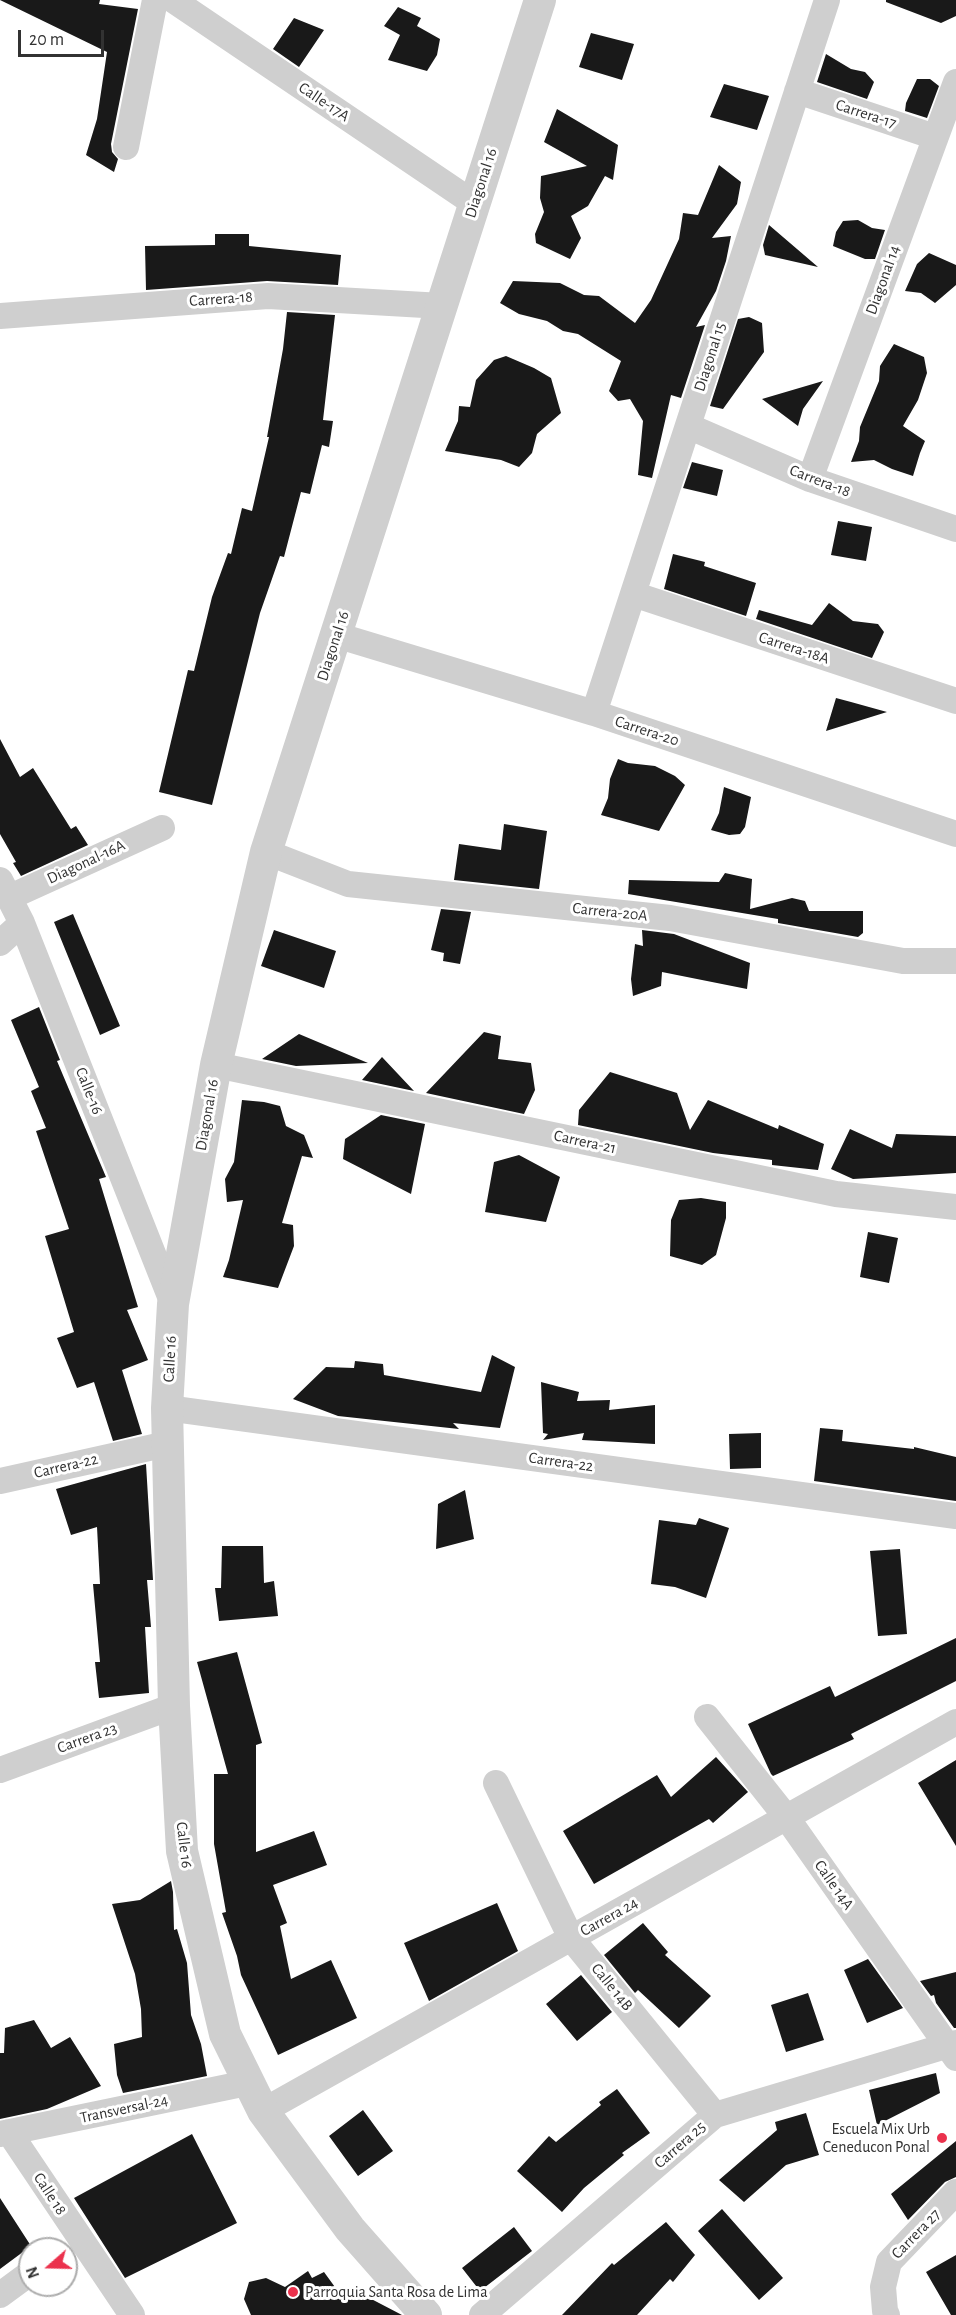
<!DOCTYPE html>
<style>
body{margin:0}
#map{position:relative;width:956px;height:2315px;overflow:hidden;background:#fff;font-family:"Alegreya Sans",sans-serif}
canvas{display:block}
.north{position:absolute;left:18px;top:2237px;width:60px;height:60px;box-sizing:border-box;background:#fff;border:2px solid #adadad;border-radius:50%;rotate:250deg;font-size:16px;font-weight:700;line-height:24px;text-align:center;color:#323232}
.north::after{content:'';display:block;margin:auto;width:21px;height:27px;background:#eb324d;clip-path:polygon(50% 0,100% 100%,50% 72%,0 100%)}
.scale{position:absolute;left:18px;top:30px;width:86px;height:27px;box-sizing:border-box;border:3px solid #323232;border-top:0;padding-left:8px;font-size:18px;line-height:21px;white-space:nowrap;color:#323232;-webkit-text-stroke:4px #fff;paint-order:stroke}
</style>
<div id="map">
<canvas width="956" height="2315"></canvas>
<div class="north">N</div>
<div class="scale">20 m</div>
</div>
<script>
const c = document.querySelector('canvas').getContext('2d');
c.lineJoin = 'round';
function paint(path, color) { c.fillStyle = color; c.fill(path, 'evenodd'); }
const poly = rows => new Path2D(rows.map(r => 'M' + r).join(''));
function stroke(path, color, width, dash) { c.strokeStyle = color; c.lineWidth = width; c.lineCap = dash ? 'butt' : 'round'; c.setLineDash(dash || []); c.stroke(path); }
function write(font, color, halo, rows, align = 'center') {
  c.font = font + ' "Alegreya Sans",sans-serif'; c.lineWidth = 6; c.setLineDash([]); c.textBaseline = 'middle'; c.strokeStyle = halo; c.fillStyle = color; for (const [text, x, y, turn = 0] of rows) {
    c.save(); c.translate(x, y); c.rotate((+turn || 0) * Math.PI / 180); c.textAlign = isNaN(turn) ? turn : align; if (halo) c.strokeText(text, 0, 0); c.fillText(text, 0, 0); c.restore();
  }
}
const building = poly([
 [0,0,100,0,99,4,138,9,111,144,112,152,118,159,114,172,86,155,97,119,107,52],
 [886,0,956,0,956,16,941,23,886,2],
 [398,7,421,18,417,26,440,39,437,55,427,71,388,60,400,35,384,26],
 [294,18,324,30,299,67,273,49],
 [591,33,634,44,622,80,579,67],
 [826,54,851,69,865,72,874,82,867,99,817,82],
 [917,79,930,79,939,86,927,118,905,111,906,103],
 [724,84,769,96,757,130,710,117],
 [557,109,618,145,613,180,605,176,588,206,571,216,581,238,570,259,536,243,535,234,544,212,540,198,541,176,587,166,544,142],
 [719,165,741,182,737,204,712,238,731,236,726,261,716,291,696,327,705,325,681,398,671,395,652,478,638,475,643,421,630,399,618,401,609,391,621,361,578,334,563,331,547,321,519,314,500,303,513,281,560,283,584,295,599,296,635,323,651,300,679,239,683,213,698,215],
 [858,220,872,228,885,230,875,259,865,259,833,246,836,232,843,221],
 [769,225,818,267,765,255,763,245],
 [215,234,249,234,249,246,341,255,338,285,267,281,146,290,145,246,215,245],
 [929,253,956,265,956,285,935,303,921,293,905,291,917,264],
 [287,312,335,315,323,420,333,421,329,447,322,445,310,494,301,492,284,557,280,556,260,613,212,805,159,792,188,670,194,671,212,597,228,553,231,554,242,508,252,511,269,437,267,437,283,349],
 [749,317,762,323,764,352,723,409,710,406,738,319],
 [894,344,924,357,927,373,918,400,903,426,925,441,920,453,913,476,892,469,874,460,851,462,859,441,860,427,879,381,880,366],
 [506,356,534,368,551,378,561,413,537,434,532,453,519,467,501,460,445,451,458,421,459,406,470,407,476,380,494,360],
 [823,381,803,409,798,426,762,399],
 [692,462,723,470,717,496,683,488],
 [838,521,872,527,866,561,831,555],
 [673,554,705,562,704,566,756,583,746,616,664,589],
 [829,603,853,621,878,624,884,632,872,658,756,619,759,610,812,625],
 [836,698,851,702,887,712,826,731],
 [0,739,20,777,33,768,71,829,76,826,88,845,21,876,13,863,16,862,0,834],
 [618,759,628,763,655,766,675,776,685,785,659,831,601,815,608,798,610,779],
 [724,787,751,797,745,827,740,834,729,835,711,830,719,813],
 [504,824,547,831,539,889,454,880,459,844,501,850],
 [725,873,752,879,750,909,792,898,805,901,809,911,863,911,863,933,858,937,778,923,778,919,628,894,629,880,719,882],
 [441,909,471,912,460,964,443,961,444,953,431,950],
 [73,914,120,1026,100,1035,54,922],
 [274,930,336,951,324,988,261,966],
 [642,930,674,934,750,963,747,989,662,972,661,986,633,996,631,979,635,944,643,946],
 [39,1007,60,1060,57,1061,106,1177,99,1179,138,1307,127,1310,148,1360,122,1370,142,1434,113,1441,94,1382,77,1388,57,1338,74,1332,45,1236,69,1229,36,1131,46,1128,31,1091,39,1087,11,1020],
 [484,1032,501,1036,498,1059,531,1063,535,1090,524,1114,426,1093],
 [299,1034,368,1063,296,1066,262,1059],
 [382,1057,414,1091,362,1080],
 [610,1072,677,1093,690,1130,708,1100,778,1129,779,1125,824,1144,818,1170,772,1165,772,1160,713,1153,578,1125,579,1110],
 [242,1100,264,1102,280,1106,286,1126,304,1135,313,1158,302,1156,282,1223,293,1225,294,1246,278,1288,223,1277,229,1260,243,1200,227,1202,225,1179,234,1162],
 [381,1115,425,1124,411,1194,343,1159,345,1139],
 [850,1129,892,1148,896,1134,956,1136,956,1173,853,1179,831,1169],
 [519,1155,560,1177,546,1222,485,1212,494,1162],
 [701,1198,726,1202,726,1218,716,1255,702,1265,670,1256,671,1220,679,1200],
 [868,1232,898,1238,889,1283,860,1277],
 [492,1355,515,1367,500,1428,453,1423,459,1429,338,1416,293,1399,326,1367,354,1368,355,1361,383,1364,384,1375,481,1392],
 [541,1382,579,1392,577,1401,610,1400,609,1410,655,1405,655,1444,582,1440,584,1433,543,1440,548,1434,543,1433],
 [820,1428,843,1430,842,1441,914,1449,914,1447,956,1457,956,1501,814,1481],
 [761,1433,761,1468,730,1469,729,1434],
 [146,1464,153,1580,147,1580,151,1627,145,1627,149,1693,99,1698,95,1662,100,1662,93,1584,100,1584,97,1527,71,1535,56,1489],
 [465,1490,474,1539,436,1549,438,1504],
 [699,1518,729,1528,706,1598,675,1587,651,1584,659,1520,696,1525],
 [222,1546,263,1546,264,1583,274,1581,278,1616,219,1621,215,1588,221,1588],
 [900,1549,907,1634,878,1636,870,1551],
 [956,1638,956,1681,851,1734,854,1739,773,1776,771,1774,748,1724,830,1686,835,1697],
 [237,1652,262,1743,256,1745,256,1852,314,1831,327,1865,273,1885,287,1923,280,1926,291,1979,331,1960,357,2018,278,2055,241,1975,237,1956,222,1913,226,1912,214,1844,214,1774,228,1774,197,1662],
 [716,1757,748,1792,713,1823,709,1819,594,1884,563,1831,657,1775,671,1797],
 [956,1760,956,1846,918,1783],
 [171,1881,173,1892,174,1930,177,1929,187,1963,191,2015,201,2044,207,2076,123,2093,117,2075,114,2044,142,2037,141,2009,135,1974,112,1904,140,1900],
 [497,1903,518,1951,429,2001,404,1943],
 [643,1923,668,1952,665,1955,711,1996,679,2028,638,1990,635,1993,604,1955],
 [868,1959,903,2008,867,2023,844,1970],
 [956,1972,956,2028,954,2028,936,2003,934,1995,931,1996,920,1981],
 [581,1975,612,2012,577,2041,546,2004],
 [808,1993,824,2040,786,2052,771,2005],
 [34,2020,51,2048,70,2037,101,2086,47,2109,0,2119,0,2053,4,2053,5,2028],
 [936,2073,940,2093,877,2125,869,2090],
 [617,2089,650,2133,622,2153,624,2155,584,2188,562,2212,517,2171,549,2136,556,2142,601,2105,599,2102],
 [363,2110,393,2151,358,2176,329,2136],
 [806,2113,819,2155,786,2165,744,2202,719,2180,777,2130,775,2122],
 [192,2134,237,2223,125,2278,74,2198],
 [956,2141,956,2177,945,2182,908,2220,891,2194],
 [0,2198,31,2246,0,2269],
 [722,2209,783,2278,759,2300,698,2231],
 [666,2222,695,2255,673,2282,670,2279,637,2315,562,2315,612,2263,614,2265],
 [514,2227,532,2251,480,2291,462,2268],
 [956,2255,956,2315,951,2315,926,2272],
 [308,2271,312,2278,324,2272,340,2294,356,2291,402,2315,251,2315,244,2299,249,2282,266,2278,285,2287]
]);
const minor = poly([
 [173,0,475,204],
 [797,91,935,137],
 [126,147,155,0],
 [0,316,268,296,442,306],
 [688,426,810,479,956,529],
 [810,479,956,82],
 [633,594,956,701],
 [336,635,594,713,956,834],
 [594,713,827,0],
 [266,852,348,884,670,918,903,961,956,961],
 [0,880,22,923,173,1304],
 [10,897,162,828],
 [0,943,22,923],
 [216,1065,836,1194,956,1207],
 [167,1408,956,1516],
 [0,1481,167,1444],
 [707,1717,787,1818,956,2058],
 [0,1770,174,1706],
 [496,1783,571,1938,715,2115],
 [263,2111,956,1722],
 [9,2132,132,2315],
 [0,2134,247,2083],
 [0,2295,30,2273],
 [482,2315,715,2115,956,2043],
 [887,2315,885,2311,883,2287,889,2262,956,2192]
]);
const tertiary = poly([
 [426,2315,350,2229,263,2111,225,2034,182,1851,174,1706,167,1408,173,1304,216,1065,266,852,540,0]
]);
const markers = [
 [942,2138,6,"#eb324d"],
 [293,2292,6,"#eb324d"]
];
const streetNames = [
 ["Calle-17A",324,102,34],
 ["Carrera-17",866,114,18],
 ["Diagonal 16",481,183,-72],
 ["Diagonal 14",883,280,-70],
 ["Carrera-18",221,299,-4],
 ["Diagonal 15",710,357,-72],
 ["Carrera-18",820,481,21],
 ["Diagonal 16",333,646,-72],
 ["Carrera-18A",794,648,18],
 ["Carrera-20",647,731,18],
 ["Diagonal-16A",86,862,-25],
 ["Carrera-20A",610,912,6],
 ["Calle-16",89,1091,68],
 ["Diagonal 16",207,1115,-80],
 ["Carrera-21",585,1142,12],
 ["Calle 16",170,1359,-87],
 ["Carrera-22",561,1462,8],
 ["Carrera-22",66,1466,-13],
 ["Carrera 23",87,1738,-20],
 ["Calle 16",184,1845,83],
 ["Calle 14A",834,1885,55],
 ["Carrera 24",609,1917,-29],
 ["Calle 14B",612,1987,51],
 ["Transversal-24",124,2109,-12],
 ["Carrera 25",680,2145,-41],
 ["Calle 18",50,2194,57],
 ["Carrera 27",916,2234,-46]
];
const poiNames = [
 ["Escuela Mix Urb",930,2129],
 ["Ceneducon Ponal",930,2147],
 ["Parroquia Santa Rosa de Lima",305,2292,"left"]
];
paint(building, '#191919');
stroke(minor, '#cfcfcf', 26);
stroke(tertiary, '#cfcfcf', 32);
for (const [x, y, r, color] of markers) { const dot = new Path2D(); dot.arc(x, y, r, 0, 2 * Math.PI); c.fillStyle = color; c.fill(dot); stroke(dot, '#fff', 2); }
write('16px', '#323232', '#fff', streetNames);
write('16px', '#323232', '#fff', poiNames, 'right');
</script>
